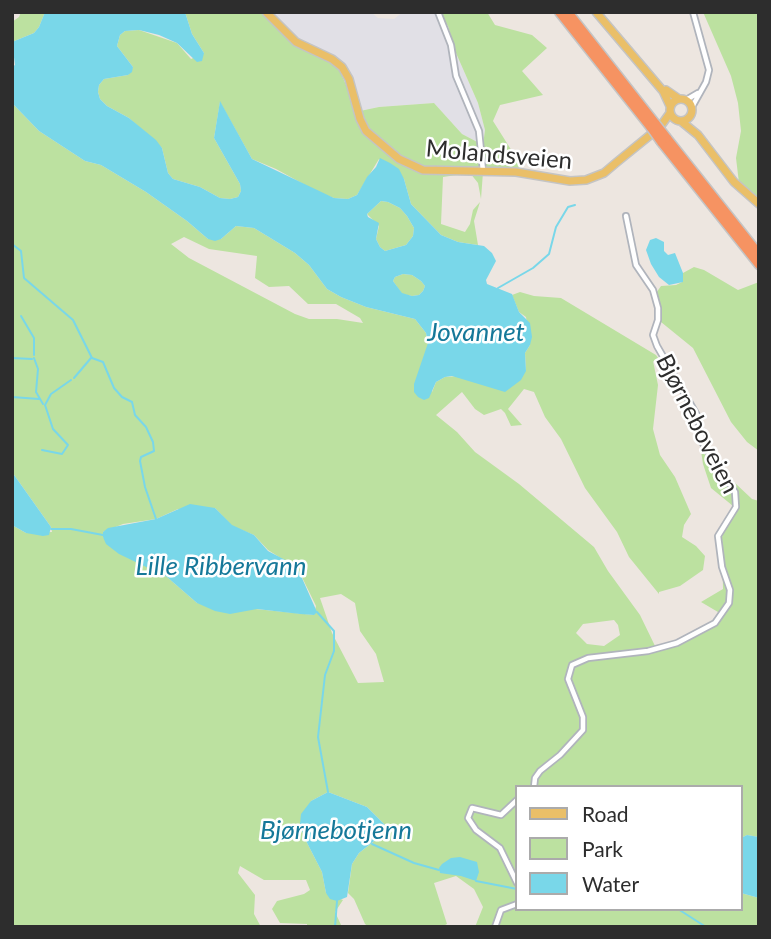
<!DOCTYPE html>
<meta charset="utf-8">
<style>
body{margin:0}
#map{position:relative;width:771px;height:939px;overflow:hidden;background:#ede6e0;font-family:Lato,sans-serif}
canvas{display:block}
.frame{position:absolute;inset:0;border:14px solid #2d2d2d;pointer-events:none}
.legend{position:absolute;left:515px;top:785px;width:228px;height:126px;box-sizing:border-box;background:#fff;border:2px solid #ababab;margin:0;padding:9px 12px;list-style:none;font-size:21px;color:#2d2d2d}
.legend li{display:flex;align-items:center;gap:14px;height:35px}
.legend b{width:35px;border:2px solid #ababab}
</style>
<div id="map">
<canvas width="771" height="939"></canvas>
<div class="frame"></div>
<ul class="legend">
<li><b style="height:9px;background:#eabf68"></b>Road</li>
<li><b style="height:19px;background:#bce1a0"></b>Park</li>
<li><b style="height:19px;background:#79d7e9"></b>Water</li>
</ul>
</div>
<script>
const c = document.querySelector('canvas').getContext('2d');
c.lineJoin = 'round';
function paint(path, color) { c.fillStyle = color; c.fill(path, 'evenodd'); }
const poly = rows => new Path2D(rows.map(r => 'M' + r).join(''));
function stroke(path, color, width, dash) { c.strokeStyle = color; c.lineWidth = width; c.lineCap = dash ? 'butt' : 'round'; c.setLineDash(dash || []); c.stroke(path); }
function write(font, color, halo, rows, align = 'center') {
  c.font = font + ' Lato,sans-serif'; c.lineWidth = 5; c.setLineDash([]); c.textBaseline = 'middle'; c.strokeStyle = halo; c.fillStyle = color; for (const [text, x, y, turn = 0] of rows) {
    c.save(); c.translate(x, y); c.rotate((+turn || 0) * Math.PI / 180); c.textAlign = isNaN(turn) ? turn : align; if (halo) c.strokeText(text, 0, 0); c.fillText(text, 0, 0); c.restore();
  }
}
const industrial = poly([
 [267,12,371,12,378,18,394,19,403,12,437,12,448,26,456,53,478,103,485,130,483,145,462,134,434,103,379,107,360,111]
]);
const green = poly([
 [21,12,45,12,39,27,34,33,12,42,12,22,19,17],
 [185,12,267,12,288,37,321,55,340,71,351,97,360,111,379,107,434,103,462,134,483,145,485,130,478,103,456,53,448,26,437,12,487,12,495,25,532,35,547,48,522,71,543,95,500,105,493,121,522,167,483,172,481,199,478,183,470,173,443,177,441,224,465,232,470,224,473,210,480,202,474,221,478,245,458,242,441,235,411,204,404,179,379,159,357,195,348,199,334,198,318,192,276,169,252,159,220,102,214,138,240,184,241,191,238,197,230,199,220,198,200,187,173,179,168,173,162,148,129,118,107,106,100,99,98,92,99,85,104,79,128,75,133,67,117,46,120,35,125,31,139,30,177,43,191,59,204,53,192,34],
 [703,12,759,12,759,199,739,183,736,158,741,131,738,103,731,76],
 [12,103,39,131,85,161,101,165,146,192,187,221,208,239,221,239,236,226,254,228,295,253,309,265,327,289,341,297,366,307,415,319,426,333,428,343,432,392,436,382,445,377,526,371,525,353,530,345,526,317,519,312,512,295,520,292,534,296,561,298,656,355,672,378,662,366,653,361,658,385,653,429,660,455,675,477,691,514,684,525,682,537,696,546,705,556,703,570,680,586,659,592,659,594,629,557,617,532,585,488,561,439,545,417,534,392,524,389,508,409,522,425,511,426,505,413,501,409,484,415,475,409,462,392,436,415,457,432,475,452,519,484,594,547,608,571,640,615,656,648,675,644,720,619,718,612,701,602,723,589,722,537,733,506,711,488,703,464,701,451,752,499,759,501,759,837,747,835,741,838,741,787,517,787,517,909,741,909,741,893,759,898,759,927,475,927,483,907,474,889,456,876,434,883,447,924,441,927,369,927,365,924,354,899,348,893,352,864,359,853,386,832,387,827,367,807,328,792,311,801,304,837,322,872,326,893,343,900,335,912,342,927,307,927,307,924,280,923,272,909,277,901,304,894,310,890,306,880,264,880,240,866,238,873,255,895,254,914,261,927,12,927,12,525,26,533,52,532,51,527,12,472],
 [184,237,209,249,257,256,255,278,269,287,289,286,308,304,336,304,360,318,363,323,337,319,309,319,295,314,189,258,171,244],
 [215,508,232,526,254,535,268,550,298,569,316,606,314,615,197,603,167,577,144,565,103,537,103,532,123,524,156,519,178,509],
 [341,594,355,603,360,631,376,654,384,682,358,683,332,633,320,598],
 [614,620,618,625,620,635,604,646,587,644,576,633,583,624],
 [381,201,388,202,400,208,407,216,414,228,413,236,406,245,385,251,380,247,376,239,379,226,367,214],
 [694,267,704,270,738,290,759,282,759,451,747,442,731,422,693,348,661,322,654,296,661,286,676,285,682,282,683,273],
 [403,274,412,275,421,281,425,286,423,291,419,295,412,296,402,294,393,281,395,277]
]);
const water = poly([
 [45,12,185,12,192,34,204,53,202,61,197,62,177,43,159,35,139,30,125,31,120,35,117,46,133,67,132,72,128,75,104,79,99,85,98,92,100,99,107,106,129,118,156,140,162,148,168,173,173,179,200,187,220,198,230,199,238,197,241,191,240,184,214,138,220,101,252,159,334,198,348,199,357,195,367,177,376,167,380,158,390,163,399,169,404,179,411,204,441,235,458,242,484,246,492,253,496,261,486,280,487,284,512,294,519,312,530,323,532,337,530,345,525,353,526,371,521,380,505,392,452,376,445,377,436,382,429,398,424,400,418,397,414,392,414,384,428,343,426,333,415,319,366,307,341,297,327,289,309,265,295,253,254,228,236,226,221,239,215,241,208,239,187,221,146,192,101,165,85,161,39,131,12,103,12,67,15,65,12,42,34,33,39,27],
 [381,201,388,202,400,208,407,216,414,228,413,236,406,245,385,251,380,247,376,239,379,223,368,217,367,214],
 [403,274,412,275,421,281,425,286,423,291,419,295,412,296,402,293,393,281,395,277],
 [656,238,664,242,664,251,668,255,675,253,683,273,683,282,669,285,659,277,651,264,646,250,650,240],
 [12,472,51,527,49,535,43,536,26,533,12,525],
 [190,504,215,508,232,525,254,535,268,551,293,564,298,569,317,612,314,615,300,614,257,609,230,614,215,611,197,603,167,577,119,554,106,544,103,537,103,532,108,528,156,519],
 [328,792,367,807,387,827,387,831,359,853,352,864,347,897,337,901,330,899,326,893,322,872,304,837,300,824,301,814,311,801],
 [747,835,759,837,759,898,741,893,741,838],
 [460,857,477,862,479,872,476,881,461,876,440,873,439,868,442,864,451,858]
]);
const stream = poly([
 [12,244,21,251,24,278,73,320,92,358,103,362,114,388,122,397,132,402,135,415,146,427,153,442,154,451,141,457,140,461,145,487,156,519],
 [498,288,533,268,549,254,556,227,568,207,575,205],
 [21,316,34,338,34,355],
 [12,358,32,359],
 [34,358,38,369,36,392,43,404],
 [74,378,91,358],
 [12,397,39,399],
 [42,450,62,454,68,445,53,429,45,405,51,394,71,380],
 [51,529,71,529,103,535],
 [317,612,334,631,334,651,325,675,318,737,328,792],
 [372,844,414,863,439,870],
 [476,881,517,889],
 [678,909,706,927],
 [335,927,337,901]
]);
const minor = poly([
 [438,12,451,45,456,76,479,131,483,171],
 [686,100,698,93],
 [692,107,706,82,709,70,693,12],
 [534,787,535,778,540,771,560,755,583,730,583,717,568,679,572,665,588,658,648,651,677,643,715,623,729,603,730,590,722,567,718,536,736,507,735,492,702,442,698,417,657,346,653,335,658,320,658,308,653,290,636,265,626,216],
 [517,800,501,815,472,808,468,818,476,830,500,848,517,883],
 [495,927,501,910,517,904]
]);
const primary = poly([
 [266,12,296,42,332,59,342,67,349,79,360,119,366,131,399,159,423,170,516,172,570,181,586,180,604,173,617,162,660,127,670,113],
 [596,12,663,91,670,106],
 [666,90,679,99],
 '670 110a11 11 0 1 1 22 0a11 11 0 1 1-22 0Z',
 [682,122,698,135,734,182,759,204]
]);
const motorway = poly([
 [559,12,651,128],
 [568,12,656,124],
 [667,138,759,254],
 [661,142,759,265]
]);
const motorwayBridge = poly([
 [656,124,667,138],
 [651,128,661,142]
]);
const streetNames = [
 ["Molandsveien",499,155,5],
 ["Bjørneboveien",697,424,63]
];
const waterNames = [
 ["Jovannet",476,333],
 ["Lille Ribbervann",221,567],
 ["Bjørnebotjenn",336,831]
];
paint(industrial, '#e1e0e6');
paint(green, '#bce1a0');
paint(water, '#79d7e9');
stroke(stream, '#79d7e9', 2);
stroke(minor, '#b0b4bc', 8);
stroke(primary, '#c4c4c4', 10);
stroke(motorway, '#c4c4c4', 11);
stroke(minor, '#fff', 4.5);
stroke(primary, '#eabf68', 7);
stroke(motorway, '#f69362', 8);
stroke(motorwayBridge, '#c4c4c4', 11, []);
stroke(motorwayBridge, '#f69362', 8);
write('24px', '#2d2d2d', '#fff', streetNames);
write('italic 26px', '#157899', '#fff', waterNames);
</script>
